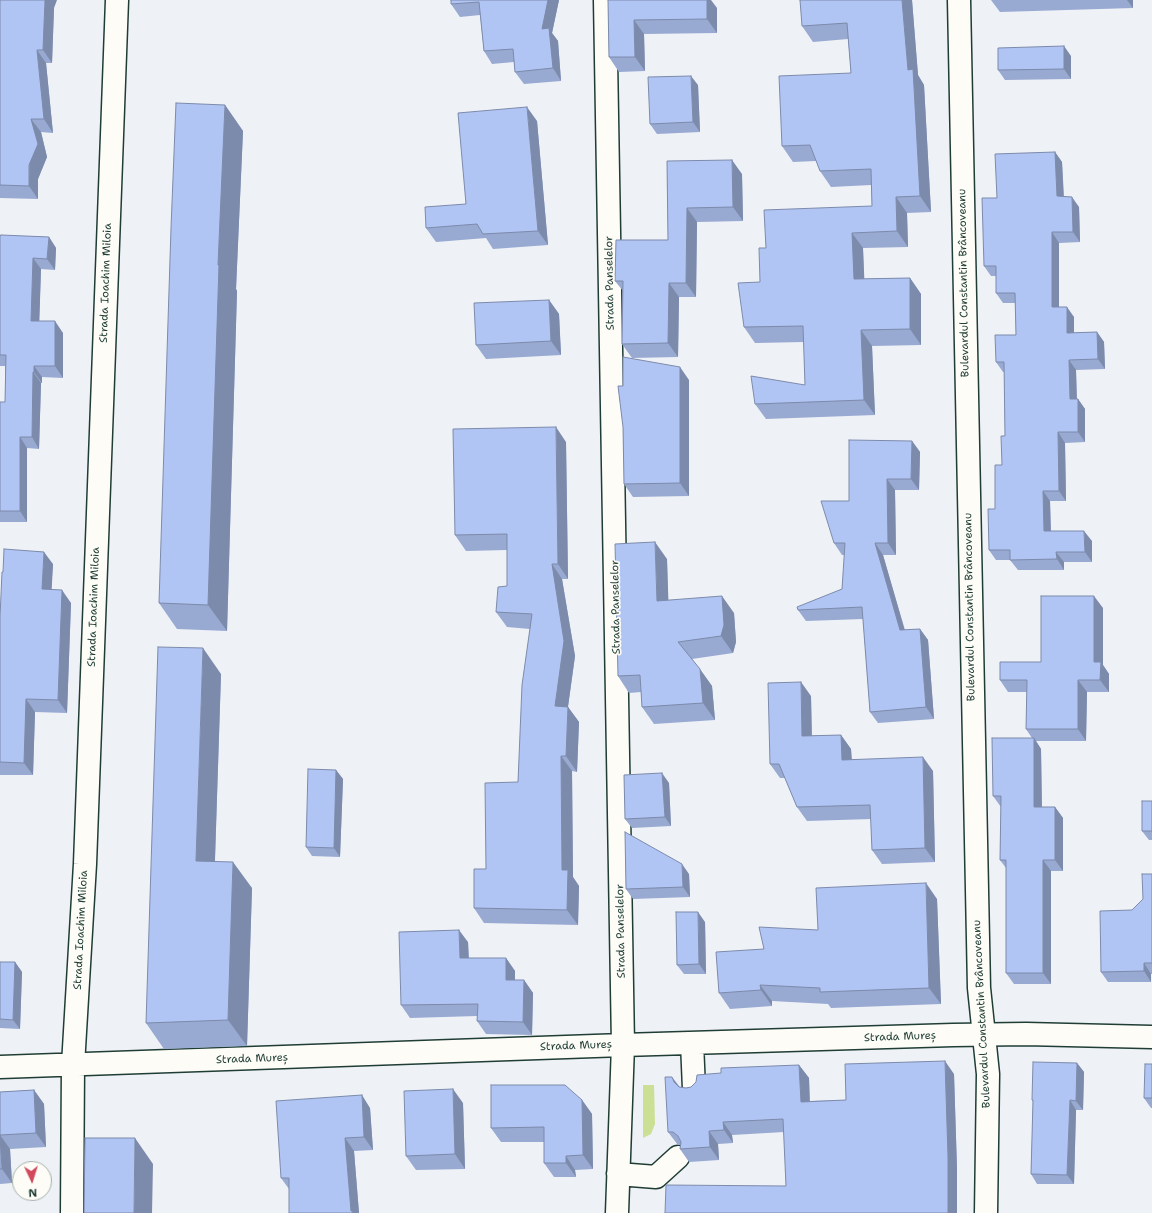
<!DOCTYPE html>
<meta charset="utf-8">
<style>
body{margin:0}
#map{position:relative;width:1152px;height:1213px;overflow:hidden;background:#eef1f6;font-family:"Shantell Sans",sans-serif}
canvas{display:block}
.north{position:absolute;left:12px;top:1161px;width:40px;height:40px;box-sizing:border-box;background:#fdfcf7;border:1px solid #a4b0a9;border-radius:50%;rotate:176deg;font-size:11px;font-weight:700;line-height:16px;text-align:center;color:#1f3d34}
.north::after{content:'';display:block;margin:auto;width:14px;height:18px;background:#d1495b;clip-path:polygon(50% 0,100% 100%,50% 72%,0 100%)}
</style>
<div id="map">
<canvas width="1152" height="1213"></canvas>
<div class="north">N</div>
</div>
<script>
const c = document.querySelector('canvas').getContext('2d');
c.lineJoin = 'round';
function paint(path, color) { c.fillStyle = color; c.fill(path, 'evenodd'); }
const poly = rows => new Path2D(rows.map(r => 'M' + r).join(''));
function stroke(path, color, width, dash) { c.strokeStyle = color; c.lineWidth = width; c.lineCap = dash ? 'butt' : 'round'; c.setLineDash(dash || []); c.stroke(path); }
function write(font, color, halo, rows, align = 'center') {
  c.font = font + ' "Shantell Sans",sans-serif'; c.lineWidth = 3.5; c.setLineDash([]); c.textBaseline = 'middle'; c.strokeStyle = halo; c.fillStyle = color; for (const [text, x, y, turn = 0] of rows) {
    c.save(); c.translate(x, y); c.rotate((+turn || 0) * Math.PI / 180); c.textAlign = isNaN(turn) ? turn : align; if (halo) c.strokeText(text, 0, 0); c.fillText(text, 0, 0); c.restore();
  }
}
const green = poly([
 [643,1085,654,1085,655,1124,651,1134,643,1138]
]);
const minor = poly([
 [605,0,623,1045,617,1213],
 [692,1043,694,1089],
 [0,1067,623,1045,953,1035,1026,1034,1152,1037],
 [618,1174,656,1177,678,1157],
 [72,1213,73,1065,85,864,117,0]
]);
const major = poly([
 [959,0,979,988,988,1074,986,1213]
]);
const wall = poly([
 [0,0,54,8,52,63,46,63,53,133,41,132,47,157,38,179,38,199,0,198],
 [451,0,559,0,552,33,558,41,561,81,524,84,515,72,514,62,492,64,484,51,480,15,460,17,451,4],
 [608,0,717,8,717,33,644,34,645,71,619,72,609,57],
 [912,0,918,75,924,85,931,212,907,213,908,247,863,248,864,279,910,278,921,294,921,345,872,346,875,415,766,419,755,404,805,385,804,342,755,343,744,327,760,282,766,248,872,206,871,185,831,187,820,171,816,161,793,162,782,146,851,73,848,39,813,42,802,26],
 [991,0,1133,0,1133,8,1000,12],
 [1071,56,1071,79,1005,80,998,70],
 [698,85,700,132,657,134,650,124],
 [225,105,243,131,236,289,237,291,227,631,177,629,159,603],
 [537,121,548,245,493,249,486,238,436,242,426,228,466,204],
 [1055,152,1062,162,1064,196,1079,207,1080,242,1059,243,1059,307,1074,317,1074,333,1097,332,1104,342,1105,369,1076,370,1077,399,1078,399,1085,409,1085,442,1065,443,1066,501,1050,501,1051,531,1092,541,1092,562,1064,562,1064,570,1018,570,1010,560,996,560,989,550,1002,465,1005,436,1004,372,1003,372,996,362,1016,335,1015,303,1003,303,996,293,996,276,991,276,984,266,997,198],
 [667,161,742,174,743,221,697,222,696,297,679,297,678,357,632,358,622,344,623,291,615,281,668,240],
 [0,236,49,237,56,248,55,270,41,269,39,321,63,333,63,378,42,377,42,383,41,383,39,449,27,448,27,522,0,522,0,402,5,402,5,366,0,366],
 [549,300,559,314,561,355,486,359,476,345],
 [689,380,689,496,633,497,624,484,623,386],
 [912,441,920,452,919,490,895,490,896,555,883,555,905,630,920,629,928,640,934,719,878,723,870,712,863,619,806,621,798,610,842,589,845,555,842,555,834,543,849,501],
 [566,442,568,579,562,579,575,656,568,707,579,722,577,772,572,771,573,877,579,886,578,925,484,923,474,908,486,869,518,782,530,629,507,627,496,612,507,586,507,550,466,551,455,535],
 [667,559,668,600,734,613,736,642,733,653,692,659,712,686,715,720,654,724,642,707,641,692,629,693,618,676],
 [53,564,51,590,71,603,67,713,35,712,33,775,0,775,0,617],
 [1103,608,1103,665,1109,674,1109,692,1087,692,1086,741,1036,741,1041,749,1042,807,1055,807,1063,818,1063,871,1051,871,1051,984,1014,984,1006,973,1006,868,1000,860,1001,807,993,796,1032,738,1026,729,1027,692,1008,692,1000,680,1041,662],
 [221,674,215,861,252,888,247,1046,164,1049,146,1023],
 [811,696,812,736,841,735,851,749,852,759,933,771,935,862,882,864,872,850,871,819,807,821,797,807,785,778,780,778,770,764],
 [336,770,343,779,340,857,312,856,306,847],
 [669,783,671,826,632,828,625,819],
 [1152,801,1152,840,1149,840,1142,831],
 [689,874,690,897,633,899,626,889],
 [1152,874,1152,974,1151,974,1151,982,1108,982,1101,972,1132,910,1143,899],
 [937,899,941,1004,831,1008,828,1004,772,1001,772,1006,730,1009,719,993,764,949,818,930],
 [705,922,706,974,684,974,677,965],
 [468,942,469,958,506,958,515,971,515,980,524,980,533,993,532,1035,486,1034,477,1021,477,1016,410,1018,401,1005],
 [0,962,15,962,22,972,20,1029,0,1028],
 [1077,1063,1084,1072,1083,1110,1076,1110,1074,1184,1037,1184,1031,1174,1033,1102,1032,1100],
 [1152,1064,1152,1108,1151,1108,1144,1098],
 [799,1065,809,1078,810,1101,846,1100,954,1074,957,1169,786,1186,784,1132,732,1135,733,1143,718,1144,719,1160,689,1162,680,1149,681,1145,678,1145,668,1132,680,1087,686,1088,691,1087,721,1073],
 [34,1090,44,1104,46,1147,10,1149,12,1183,0,1184,0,1092],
 [582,1100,592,1114,593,1169,575,1170,576,1177,554,1177,544,1163,544,1142,501,1142,491,1128],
 [463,1103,465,1169,416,1170,406,1156],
 [370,1108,373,1150,354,1151,359,1213,289,1213,289,1189,281,1178]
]);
const shadedWall = poly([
 [45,0,57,0,54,8,52,63,43,50],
 [548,0,559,0,552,33,558,41,561,81,553,68,542,29],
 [707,0,711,0,717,8,717,33,707,19],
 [902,0,912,0,918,75,924,85,931,212,920,196,908,70],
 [1127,0,1133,0,1133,8],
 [634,20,644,34,645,71,635,57],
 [1064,46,1071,56,1071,79,1064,69],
 [37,50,46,63,53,133,44,119],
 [691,76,698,85,700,132,693,122],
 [225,105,243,131,236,289,237,291,227,631,208,605,218,265],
 [527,107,537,121,548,245,538,231],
 [31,119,41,132,47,157,38,179,38,199,29,186],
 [1055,152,1062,162,1064,206,1057,196],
 [732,160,742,174,743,221,733,207],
 [896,197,907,213,908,247,897,231],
 [1072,197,1079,207,1080,242,1073,232],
 [687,208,697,222,696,297,686,283],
 [1052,232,1059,243,1059,318,1052,307],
 [852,233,863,248,865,295,854,279],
 [49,237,56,248,55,270,47,259],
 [33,258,41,269,39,332,31,321],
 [910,278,921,294,921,345,910,329],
 [669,283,679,297,678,357,668,343],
 [549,300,559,314,561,355,551,341],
 [1067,307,1074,317,1074,343,1067,333],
 [55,321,63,333,63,378,55,366],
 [861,330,872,346,875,415,864,400],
 [1097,332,1104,342,1105,369,1098,359],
 [1069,360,1076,370,1077,409,1070,399],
 [34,366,42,377,42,383,34,372],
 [680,367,689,380,689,496,680,483],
 [33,372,41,383,39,449,32,437],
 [1078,399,1085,409,1085,442,1078,432],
 [556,427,566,442,568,579,558,564],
 [1058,432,1065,443,1066,501,1059,491],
 [20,437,27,448,27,522,20,511],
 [912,441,920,452,919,490,911,479],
 [887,479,895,490,896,555,888,543],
 [1043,491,1050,501,1051,541,1044,531],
 [1084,531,1092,541,1092,562,1085,552],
 [655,542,667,559,669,618,657,601],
 [875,543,883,555,908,642,900,630],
 [44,552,53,564,51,602,42,589],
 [1056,552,1064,562,1064,570,1057,559],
 [552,564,562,579,575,656,566,721,555,706],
 [62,590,71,603,67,713,58,700],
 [722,596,734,613,736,642,733,653,721,636],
 [1094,596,1103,608,1103,665,1109,674,1109,692,1100,680,1094,662],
 [920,629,928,640,934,719,926,707],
 [203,648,221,674,214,887,196,861],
 [700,669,712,686,715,720,703,703],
 [1078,680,1087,692,1086,741,1078,729],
 [801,682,811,696,812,750,802,736],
 [26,699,35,712,33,775,24,763],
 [568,707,579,722,577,772,566,756],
 [841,735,851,749,852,774,842,760],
 [1034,738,1041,749,1042,818,1034,807],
 [561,756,572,771,573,877,579,886,578,925,567,910,562,870],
 [923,757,933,771,935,862,925,848],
 [336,770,343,779,340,857,334,848],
 [662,773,669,783,671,826,665,817],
 [1055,807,1063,818,1063,871,1055,860],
 [1043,860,1051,871,1051,984,1043,973],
 [233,862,252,888,247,1046,228,1020],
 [682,864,689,874,690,897,683,887],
 [926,883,937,899,941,1004,929,988],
 [698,912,705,922,706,974,699,964],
 [459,930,468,942,469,970,460,958],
 [506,958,515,971,515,993,506,980],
 [15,962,22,972,20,1029,13,1020],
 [1144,963,1151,974,1151,982,1144,971],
 [524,980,533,993,532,1035,523,1022],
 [760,985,772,1001,772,1006,761,990],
 [945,1061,954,1074,957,1169,957,1213,948,1213],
 [1077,1063,1084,1072,1083,1110,1076,1101],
 [799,1065,809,1078,810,1115,801,1102],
 [672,1077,682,1090,674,1082],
 [453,1089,463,1103,465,1169,455,1154],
 [34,1090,44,1104,46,1147,36,1133],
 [362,1095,370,1108,373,1150,364,1137],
 [582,1100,592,1114,593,1169,583,1155],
 [1070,1100,1076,1110,1074,1184,1067,1175],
 [723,1122,732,1135,733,1143,724,1130],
 [709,1131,718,1144,719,1160,710,1147],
 [0,1135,10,1149,12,1183,2,1169],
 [135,1138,153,1164,152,1213,134,1213],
 [345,1138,354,1151,359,1213,352,1213,351,1211],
 [566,1156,575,1170,576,1177,566,1163]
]);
const building = poly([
 [0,0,45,0,43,50,37,50,44,119,31,119,38,144,29,165,29,186,0,185,0,0],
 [451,0,548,0,542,29,549,28,553,68,515,72,513,49,484,51,479,2,451,4,451,0],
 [608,0,707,0,707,19,634,20,635,57,609,57,608,0],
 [800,0,902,0,908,70,913,69,920,196,896,197,897,231,852,233,854,279,910,278,910,329,861,330,864,400,755,404,751,376,805,385,803,326,744,327,738,283,760,282,759,248,766,248,764,210,872,206,871,169,820,171,810,145,782,146,779,76,851,73,847,23,802,26,800,0],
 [1064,46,1064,69,998,70,998,48,1064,46],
 [691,76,693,122,650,124,648,77,691,76],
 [176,103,225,105,218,265,219,265,208,605,159,603,171,228,176,103],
 [527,107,538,231,483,234,477,224,426,228,425,207,466,204,458,113,527,107],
 [1055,152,1057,196,1072,197,1073,232,1052,232,1052,307,1067,307,1067,333,1097,332,1098,359,1069,360,1070,399,1078,399,1078,432,1058,432,1059,491,1043,491,1044,531,1084,531,1085,552,1056,552,1057,559,1010,560,1010,550,989,550,988,509,995,509,995,465,1002,465,1001,436,1005,436,1004,362,996,362,995,335,1016,335,1015,293,996,293,996,266,984,266,982,198,997,198,995,154,1055,152],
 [732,160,733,207,687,208,686,283,669,283,668,343,622,344,623,281,615,281,616,240,668,240,667,161,732,160],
 [1,235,49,237,47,259,33,258,31,321,55,321,55,366,34,366,34,372,33,372,32,437,20,437,20,511,0,511,0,402,5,402,6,355,0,355,0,236,1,235],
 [549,300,551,341,476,345,474,303,549,300],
 [623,357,680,367,680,483,624,484,623,427,618,386,623,386,623,357],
 [556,427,558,564,552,564,564,641,555,706,568,707,566,756,561,756,562,870,568,870,567,910,474,908,474,869,486,869,485,783,518,782,522,685,532,614,496,612,498,587,507,586,507,534,455,535,453,429,556,427],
 [849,440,912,441,911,479,887,479,888,543,875,543,900,630,920,629,926,707,870,712,862,607,798,610,797,607,842,589,845,543,834,543,821,501,849,501,849,440],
 [655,542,657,601,722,596,724,625,721,636,678,642,700,669,703,703,642,707,640,675,618,676,615,544,655,542],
 [4,549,44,552,42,589,62,590,58,700,26,699,24,763,0,762,0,617,2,572,3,572,4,549],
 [1041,596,1094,596,1094,662,1101,662,1100,680,1078,680,1078,729,1026,729,1027,680,1000,680,1000,662,1041,662,1041,596],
 [158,647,203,648,196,861,233,862,228,1020,146,1023,158,647],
 [801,682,802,736,841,735,842,760,923,757,925,848,872,850,870,805,797,807,779,764,770,764,768,683,801,682],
 [992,738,1034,738,1034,807,1055,807,1055,860,1043,860,1043,973,1006,973,1006,860,1000,860,1001,796,993,796,992,738],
 [308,769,336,770,334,848,306,847,308,769],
 [662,773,665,817,625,819,624,775,662,773],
 [1142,801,1152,801,1152,831,1142,831,1142,801],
 [625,832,682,864,683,887,626,889,625,832],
 [1142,874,1152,874,1152,963,1144,963,1144,971,1101,972,1100,911,1132,910,1143,899,1142,874],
 [926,883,929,988,820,992,820,988,760,985,761,990,719,993,716,952,764,949,759,927,818,930,816,888,926,883],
 [676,912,698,912,699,964,677,965,676,912],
 [459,930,460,958,506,958,506,980,524,980,523,1022,477,1021,478,1004,401,1005,399,932,459,930],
 [0,962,15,962,13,1020,0,1019,0,962],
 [945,1061,948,1156,948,1213,665,1213,666,1185,786,1186,783,1119,723,1122,724,1130,709,1131,710,1147,680,1149,681,1142,678,1136,673,1132,668,1132,665,1077,672,1077,674,1082,679,1087,686,1088,691,1087,696,1082,697,1075,721,1073,721,1068,799,1065,801,1102,846,1100,845,1064,945,1061],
 [1033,1062,1077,1063,1076,1101,1070,1100,1067,1175,1031,1174,1033,1100,1032,1100,1033,1062],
 [1145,1064,1152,1064,1152,1098,1144,1098,1145,1064],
 [491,1085,565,1085,582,1100,583,1155,566,1156,566,1163,544,1163,544,1127,491,1128,491,1085],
 [453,1089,455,1154,406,1156,404,1091,453,1089],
 [34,1090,36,1133,0,1135,2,1169,0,1169,0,1092,34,1090],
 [362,1095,364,1137,345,1138,351,1211,353,1211,352,1213,289,1213,289,1178,281,1178,276,1101,362,1095],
 [85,1138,135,1138,134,1213,84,1213,85,1138]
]);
const streetNames = [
 ["Strada Ioachim Miloia",106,283,-88],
 ["Strada Panselelor",610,283,-91],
 ["Bulevardul Constantin Brâncoveanu",964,283,-91],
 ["Strada Ioachim Miloia",94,607,-88],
 ["Strada Panselelor",616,607,-91],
 ["Bulevardul Constantin Brâncoveanu",970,607,-91],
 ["Strada Ioachim Miloia",81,930,-87],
 ["Strada Panselelor",621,931,-91],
 ["Bulevardul Constantin Brâncoveanu",982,1014,-93],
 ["Strada Mureș",900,1037,-2],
 ["Strada Mureș",576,1046,-2],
 ["Strada Mureș",252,1059,-2]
];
paint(green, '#cbe095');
stroke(minor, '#1f3d34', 25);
stroke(major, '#1f3d34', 25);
stroke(minor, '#fdfcf7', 22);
stroke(major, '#fdfcf7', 22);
paint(wall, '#98a9d2');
paint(shadedWall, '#7c8aab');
paint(building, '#b1c5f4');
stroke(building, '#7c8aab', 1);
write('11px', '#1f3d34', '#fdfcf7', streetNames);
</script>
